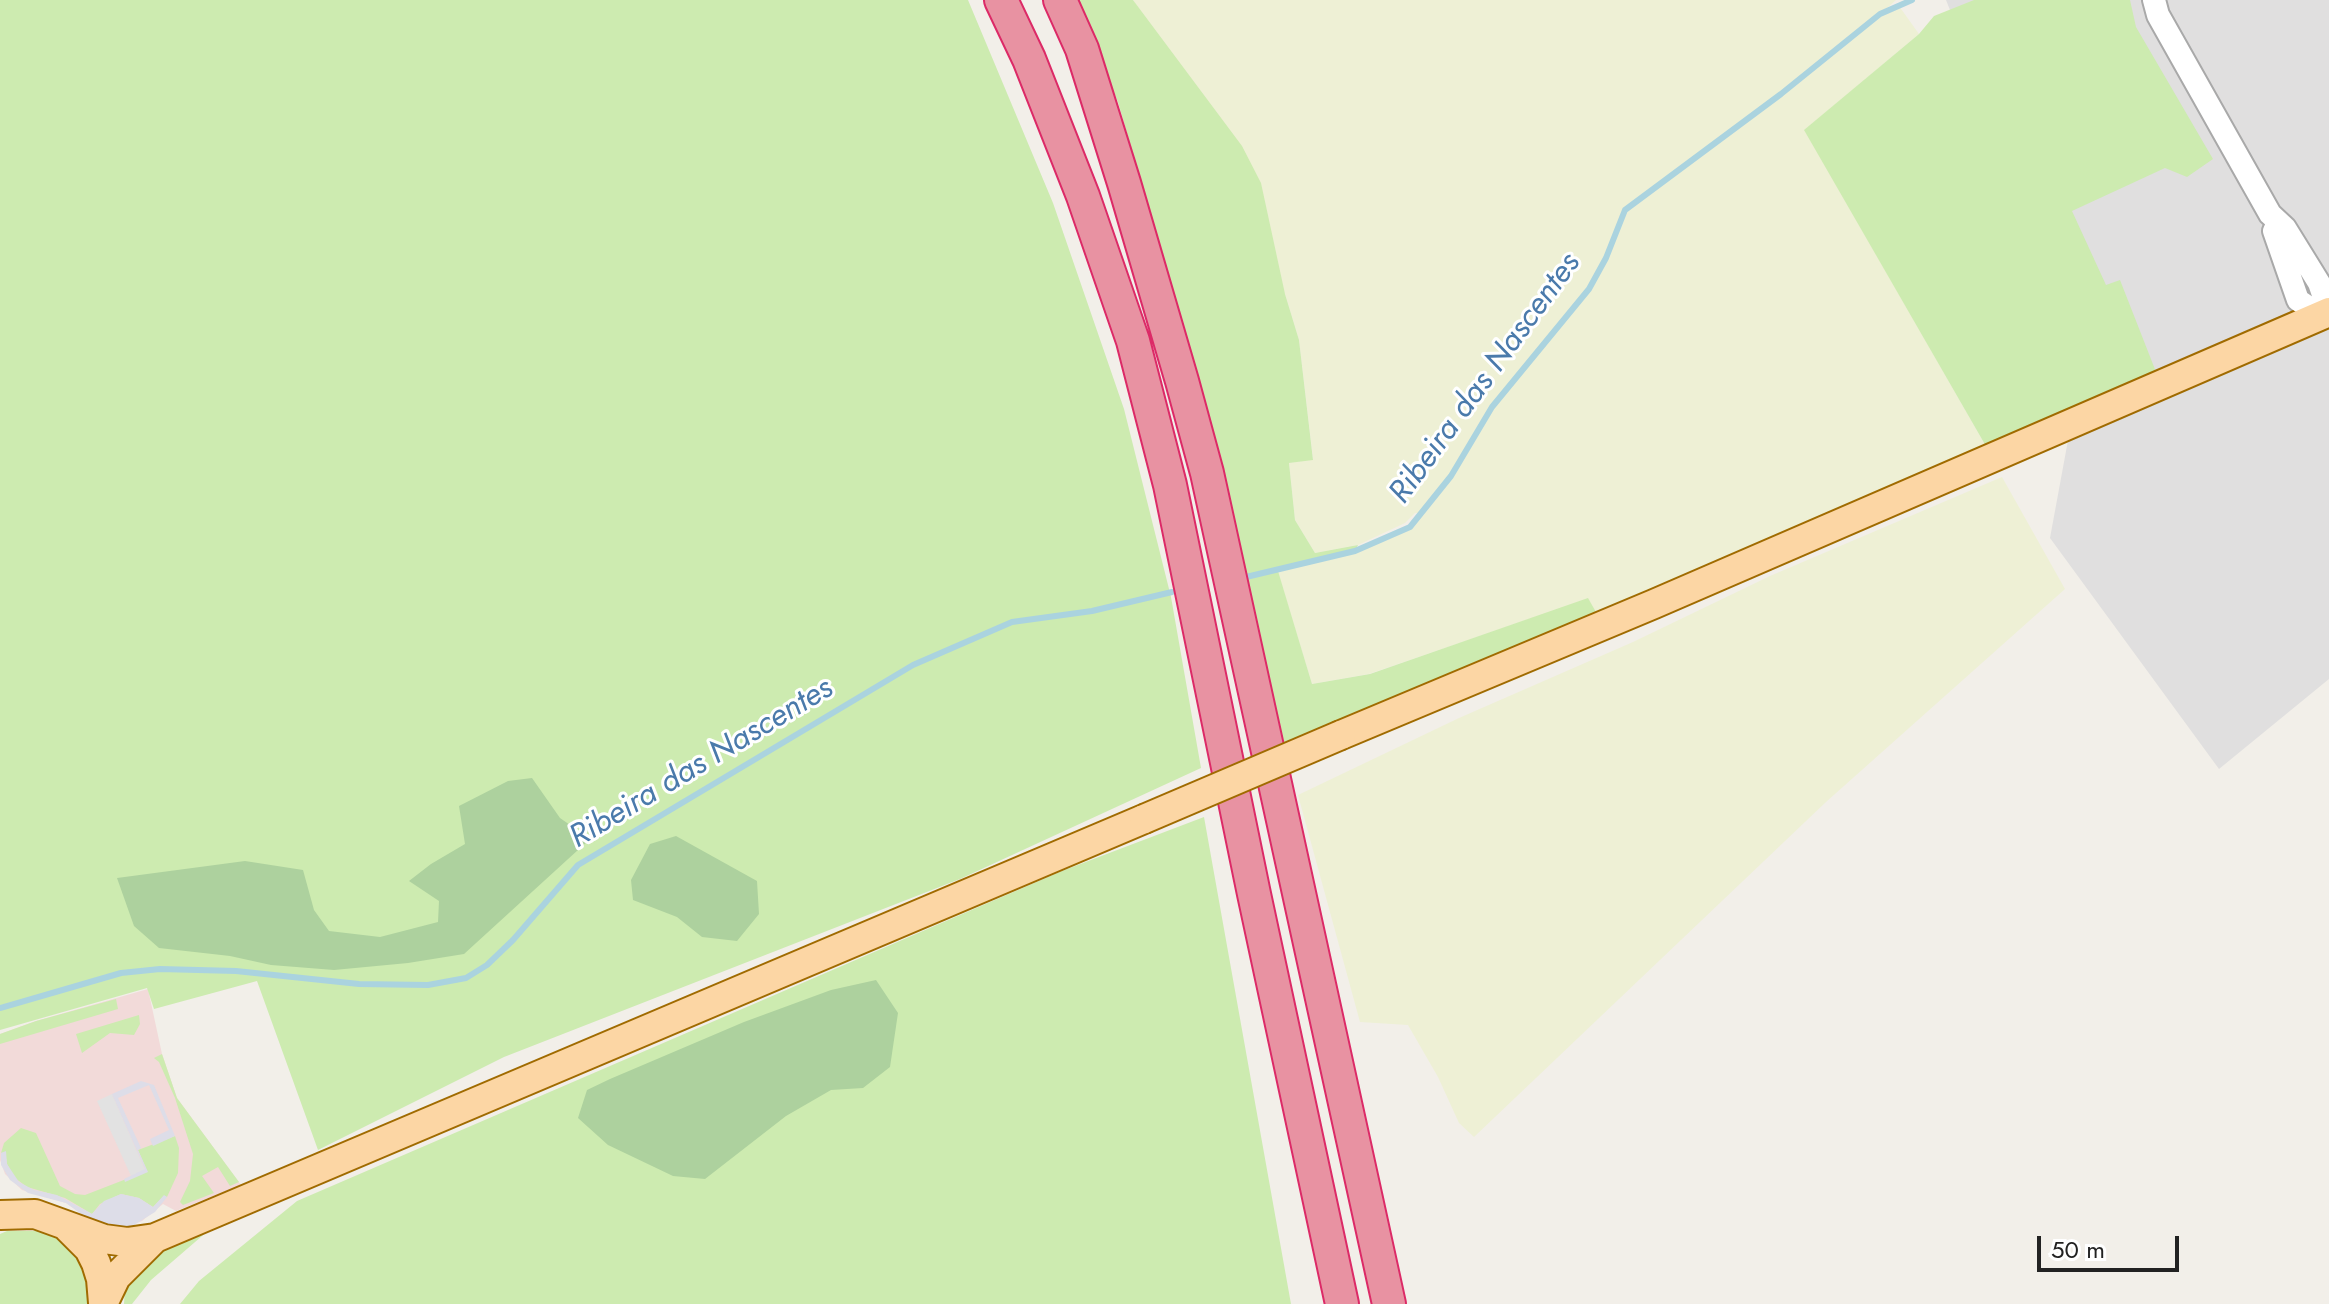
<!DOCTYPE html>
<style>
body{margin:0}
#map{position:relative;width:2329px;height:1304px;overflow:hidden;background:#f2efe9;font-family:Jost,sans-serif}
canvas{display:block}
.scale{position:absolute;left:2037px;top:1236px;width:142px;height:36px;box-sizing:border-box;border:4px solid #222;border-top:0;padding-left:10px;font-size:24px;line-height:28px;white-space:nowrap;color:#222;-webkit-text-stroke:6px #fff;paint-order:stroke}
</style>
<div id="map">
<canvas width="2329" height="1304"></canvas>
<div class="scale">50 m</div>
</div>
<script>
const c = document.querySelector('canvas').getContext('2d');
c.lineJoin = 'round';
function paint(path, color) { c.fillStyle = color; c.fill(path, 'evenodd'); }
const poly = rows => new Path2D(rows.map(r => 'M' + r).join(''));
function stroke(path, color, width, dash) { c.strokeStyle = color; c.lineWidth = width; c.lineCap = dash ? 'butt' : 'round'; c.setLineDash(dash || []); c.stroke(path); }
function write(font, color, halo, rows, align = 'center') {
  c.font = font + ' Jost,sans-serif'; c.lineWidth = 6; c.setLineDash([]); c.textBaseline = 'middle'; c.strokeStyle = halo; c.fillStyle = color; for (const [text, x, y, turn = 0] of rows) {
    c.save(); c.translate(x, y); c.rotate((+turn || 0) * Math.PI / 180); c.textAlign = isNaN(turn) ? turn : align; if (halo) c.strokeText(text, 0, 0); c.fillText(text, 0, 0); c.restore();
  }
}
const residential = poly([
 [1946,0,2329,0,2329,679,2219,769,2050,538,2085,348]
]);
const commercial = poly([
 [148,989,162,1054,177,1098,241,1185,176,1211,163,1204,142,1221,125,1227,94,1223,66,1203,22,1190,5,1174,0,1160,0,1034,36,1021]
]);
const farmland = poly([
 [1133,0,1896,0,1883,12,1899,6,1919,34,1805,130,1987,448,1778,539,1596,612,1588,599,1369,674,1312,684,1277,570,1355,551,1410,527,1423,513,1415,513,1405,523,1358,545,1315,553,1295,520,1289,463,1313,459,1299,340,1285,294],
 [2002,477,2065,589,1826,802,1474,1137,1459,1123,1438,1077,1408,1025,1360,1022,1298,795,1459,718,1633,642,1770,576]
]);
const grass = poly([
 [0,0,968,0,1053,203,1124,409,1171,597,1201,768,960,879,504,1057,318,1150,257,981,154,1009,147,988,0,1030],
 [1076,0,1133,0,1242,146,1261,183,1285,294,1299,340,1313,460,1289,463,1295,520,1315,553,1358,545,1355,551,1278,571,1312,684,1370,674,1588,598,1596,612,1284,749,1207,413,1118,102],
 [1974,0,2130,0,2136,27,2213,159,2187,177,2165,168,2072,211,2106,285,2120,280,2158,377,1987,448,1804,130,1919,34,1934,16],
 [1204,817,1291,1304,180,1304,199,1281,297,1201,1062,871],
 [116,999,118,1009,0,1044,0,1034,36,1021],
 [139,1015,140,1024,134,1035,110,1033,82,1053,76,1034],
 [162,1054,177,1098,239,1182,230,1186,218,1167,202,1176,214,1193,183,1205,180,1202,190,1181,193,1154,175,1098,159,1062,154,1058],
 [21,1128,36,1133,60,1186,75,1194,85,1195,147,1171,138,1150,175,1136,179,1148,178,1173,167,1197,164,1196,153,1207,139,1198,121,1194,100,1204,92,1214,65,1198,27,1187,15,1178,7,1164,5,1152,1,1153,4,1143],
 [209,1230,151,1280,132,1304,124,1304,125,1287,160,1252],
 [7,1231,41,1231,59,1238,76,1255,87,1274,89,1304,0,1304,0,1234]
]);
const forest = poly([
 [532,778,560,818,590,839,464,954,408,963,334,970,271,965,230,956,159,948,134,926,117,878,245,861,303,870,314,910,329,931,380,937,438,922,439,901,409,881,431,864,465,844,459,806,508,781],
 [676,836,757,881,759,914,737,941,702,937,677,917,633,900,631,880,650,844],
 [876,980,898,1013,890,1067,863,1088,831,1090,786,1116,705,1179,673,1176,608,1145,578,1118,587,1090,610,1079,744,1022,831,990]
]);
const parking = poly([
 [112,1094,145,1170,131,1176,97,1101]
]);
const plaza = poly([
 [141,1081,154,1085,175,1136,153,1146,152,1144,150,1139,169,1130,149,1085,118,1098,141,1148,138,1150,148,1172,125,1182,124,1179,145,1169,112,1094],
 [6,1151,7,1164,19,1182,34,1190,57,1195,92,1214,104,1201,121,1194,139,1198,153,1207,164,1195,167,1197,155,1212,134,1225,116,1228,94,1223,66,1203,28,1193,10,1180,1,1165,1,1153]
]);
const stream = poly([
 [1246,577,1355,551,1410,527,1451,476,1492,407,1589,289,1606,258,1625,210,1781,94,1880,14,1912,0],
 [0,1008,121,973,160,969,236,971,359,984,428,985,466,978,487,965,513,940,578,865,913,665,1012,622,1092,611,1172,592]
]);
const minor = poly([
 [2154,0,2158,15,2270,214,2285,228,2319,283,2329,312],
 [2274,231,2298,300,2311,309,2329,312]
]);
const major = poly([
 [1341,735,1654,604,2329,312],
 [0,1215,35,1214,104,1239,127,1242,155,1238,1144,819],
 [68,1228,89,1249,96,1263,101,1279,103,1303],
 [103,1304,116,1277,155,1238]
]);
const highway = poly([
 [1001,0,1029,59,1083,196,1133,341,1170,485,1254,894,1342,1304],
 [1060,0,1082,49,1124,183,1182,381,1207,473,1389,1304]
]);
const majorBridge = poly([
 [1144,819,1341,735]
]);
const waterNames = [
 ["Ribeira das Nascentes",1486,379,-54],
 ["Ribeira das Nascentes",702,764,-31]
];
paint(residential, '#e0dfdf');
paint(commercial, '#f2dad9');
paint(farmland, '#eef0d5');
paint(grass, '#cdebb0');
paint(forest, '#add19e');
paint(parking, '#e2e2e2');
paint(plaza, '#dddde8');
stroke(stream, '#aad3df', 6);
stroke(minor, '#a9a9a9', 26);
stroke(major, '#a06b00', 32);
stroke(highway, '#dc2a67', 36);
stroke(minor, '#fff', 22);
stroke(major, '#fcd6a4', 28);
stroke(highway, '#e892a2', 32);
stroke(majorBridge, '#a06b00', 32, []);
stroke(majorBridge, '#fcd6a4', 28);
write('italic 32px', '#4a7aab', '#fff', waterNames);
</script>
